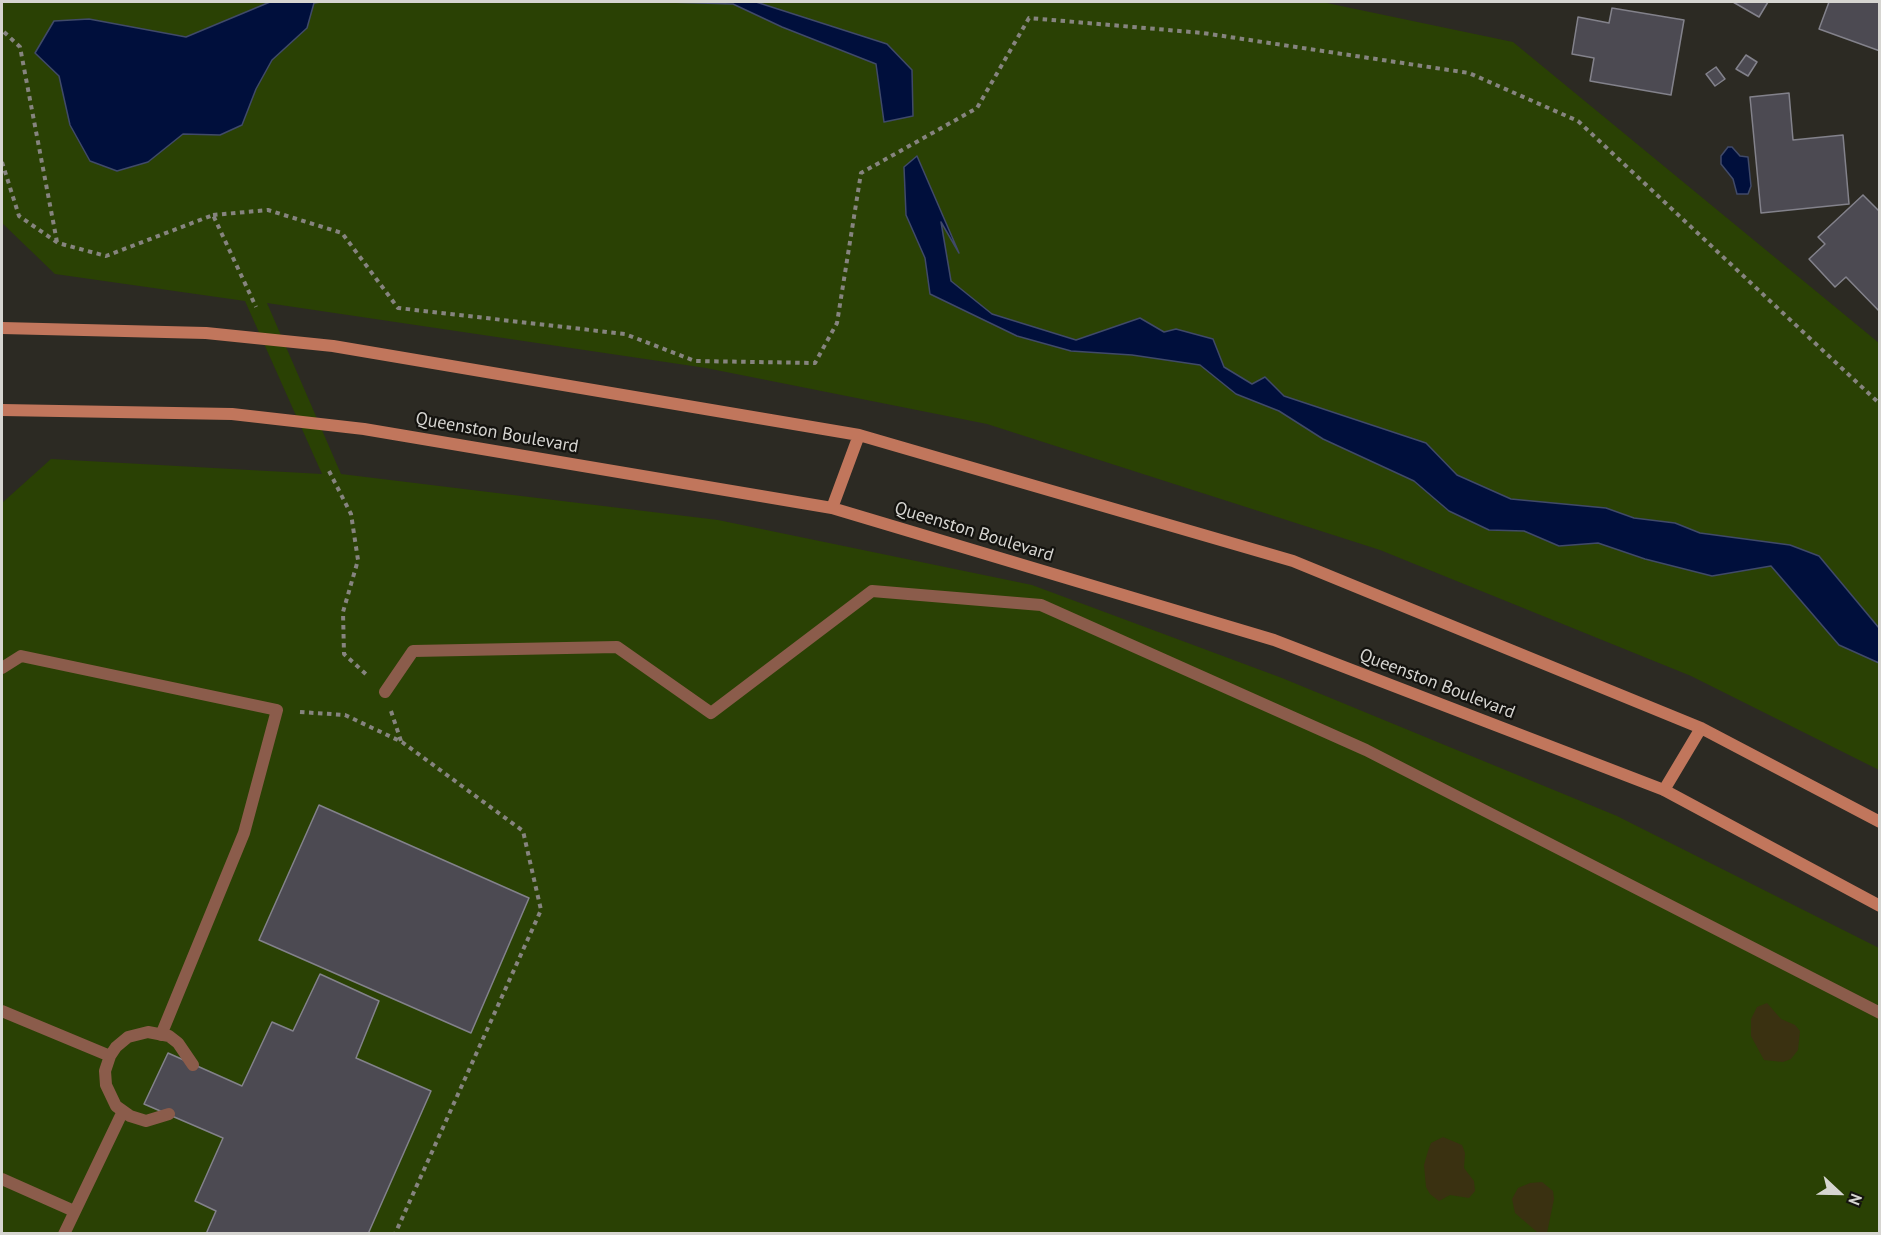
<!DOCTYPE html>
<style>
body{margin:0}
#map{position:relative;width:1881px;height:1235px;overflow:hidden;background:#2c2a23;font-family:"PT Sans",sans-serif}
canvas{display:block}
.frame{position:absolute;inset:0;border:3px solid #d6d5d1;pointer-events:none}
.north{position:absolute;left:1809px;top:1163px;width:60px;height:60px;-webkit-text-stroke:4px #14130f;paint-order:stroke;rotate:112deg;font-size:16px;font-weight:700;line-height:24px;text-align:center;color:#d6d5d1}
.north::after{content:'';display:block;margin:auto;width:21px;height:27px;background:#d6d5d1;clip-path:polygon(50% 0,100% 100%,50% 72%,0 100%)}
</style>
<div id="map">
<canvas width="1881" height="1235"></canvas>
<div class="frame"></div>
<div class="north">N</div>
</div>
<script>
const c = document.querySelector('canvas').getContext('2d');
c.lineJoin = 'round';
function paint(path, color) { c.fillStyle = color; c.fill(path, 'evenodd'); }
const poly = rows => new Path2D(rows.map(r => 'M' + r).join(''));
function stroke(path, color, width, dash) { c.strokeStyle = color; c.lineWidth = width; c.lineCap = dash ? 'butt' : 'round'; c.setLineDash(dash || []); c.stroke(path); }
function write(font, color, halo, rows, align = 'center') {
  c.font = font + ' "PT Sans",sans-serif'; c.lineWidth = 4.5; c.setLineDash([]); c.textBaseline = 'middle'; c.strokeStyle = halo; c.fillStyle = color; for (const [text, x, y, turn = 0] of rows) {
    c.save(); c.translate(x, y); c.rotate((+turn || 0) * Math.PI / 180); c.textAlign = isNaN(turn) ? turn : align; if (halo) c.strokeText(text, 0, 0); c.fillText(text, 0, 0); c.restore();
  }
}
const green = poly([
 [2,2,1322,2,1513,42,1879,343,1879,770,1691,676,1380,550,987,424,706,368,267,303,341,474,718,520,1032,585,1282,678,1617,816,1879,948,1879,1233,2,1233,2,503,51,459,322,474,245,301,55,274,2,223]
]);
const sand = poly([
 [1767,1003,1781,1019,1795,1025,1800,1031,1798,1050,1791,1059,1783,1062,1764,1060,1751,1036,1751,1019,1757,1007],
 [1443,1137,1462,1145,1465,1153,1464,1168,1474,1181,1475,1191,1469,1198,1450,1195,1439,1201,1430,1194,1426,1187,1424,1165,1428,1151,1431,1143],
 [1542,1182,1553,1191,1554,1199,1547,1233,1537,1232,1515,1213,1512,1199,1518,1188,1530,1183]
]);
const water = poly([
 [270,2,321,2,314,3,307,28,272,60,256,89,242,125,220,135,183,134,148,162,117,171,90,161,70,125,59,76,35,53,54,21,89,19,186,37,270,2],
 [667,2,756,2,887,44,912,70,913,116,884,122,876,64,782,27,733,4,667,2],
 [1728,147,1732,147,1740,156,1748,157,1751,186,1748,194,1737,194,1733,179,1721,164,1721,156,1728,147],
 [917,156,959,253,941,222,951,281,992,314,1076,340,1140,318,1164,332,1176,329,1213,339,1224,367,1252,384,1265,377,1284,396,1426,443,1457,475,1511,499,1606,508,1634,518,1675,523,1700,533,1790,545,1819,556,1879,628,1879,663,1839,645,1771,566,1712,576,1645,559,1598,543,1559,546,1524,531,1489,530,1449,511,1414,481,1323,439,1279,411,1236,394,1200,365,1132,355,1071,351,1017,336,930,294,925,258,906,215,904,167,917,156]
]);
const building = poly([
 [1733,2,1768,2,1759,17,1733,2],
 [1829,2,1880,2,1880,51,1819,29,1829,2],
 [1612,8,1684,20,1671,95,1590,81,1594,58,1572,54,1578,17,1609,23,1612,8],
 [1746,55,1757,62,1748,76,1736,69,1746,55],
 [1716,67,1725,79,1715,86,1706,74,1716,67],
 [1789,93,1793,140,1843,135,1849,204,1761,213,1750,97,1789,93],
 [1863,195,1880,212,1880,312,1846,277,1835,287,1809,259,1825,244,1818,237,1863,195],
 [319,805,529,898,471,1033,259,940,319,805],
 [320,974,379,1001,356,1058,431,1091,368,1234,206,1234,216,1211,195,1201,223,1138,144,1104,168,1053,242,1086,272,1022,293,1031,320,974]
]);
const path = poly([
 [4,32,20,47,57,242],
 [2,162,19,216,58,243,106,256,213,215,256,307],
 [213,215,268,210,342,233,398,308,625,334,695,361,815,363,837,323,861,173,977,108,1029,18,1203,33,1469,73,1578,121,1880,404],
 [329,471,351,514,358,560,343,612,344,654,368,676],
 [391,711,401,741],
 [300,712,345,715,402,742,523,831,541,910,395,1234]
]);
const lane = poly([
 [2,668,21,656,277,710,244,833,161,1035],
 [385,692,413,651,617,647,711,713,872,591,1041,605,1366,750,1880,1013],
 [2,1011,110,1056],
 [169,1114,146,1121,130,1116,116,1106,106,1085,105,1071,110,1056,116,1047,128,1037,148,1032,169,1036,178,1043,193,1065],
 [2,1179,74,1211],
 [64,1234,123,1111]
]);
const secondary = poly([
 [2,328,206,333,333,346,859,435,1293,561,1701,728,1880,822],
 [2,410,232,414,364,429,832,508,1274,640,1664,790,1880,906],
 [832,508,859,435],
 [1664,790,1701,728]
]);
const streetNames = [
 ["Queenston Boulevard",497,433,10],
 ["Queenston Boulevard",974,532,17],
 ["Queenston Boulevard",1437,684,21]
];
paint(green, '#2a4104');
paint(sand, '#3a3111');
paint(water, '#000f3c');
stroke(water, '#404a69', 1.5);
paint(building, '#4c4a52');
stroke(building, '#83828b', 1.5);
stroke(path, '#86847f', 4, [4.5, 4.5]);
stroke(lane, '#8b5c4b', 12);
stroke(secondary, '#c1765c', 12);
write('18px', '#d6d5d1', '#14130f', streetNames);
</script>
